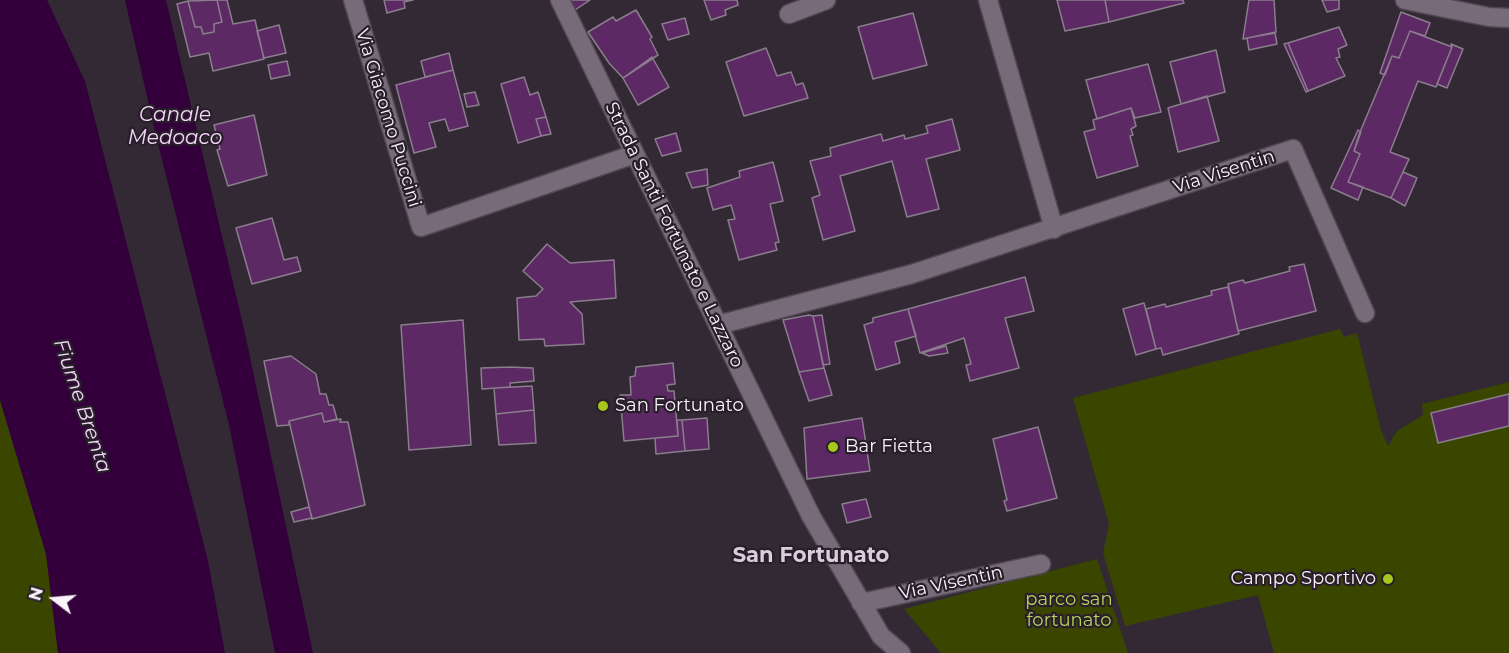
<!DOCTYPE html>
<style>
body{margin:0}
#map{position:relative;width:1509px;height:653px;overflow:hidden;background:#322934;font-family:Montserrat,sans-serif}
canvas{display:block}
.north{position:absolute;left:24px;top:569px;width:60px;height:60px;-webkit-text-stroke:4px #281f2a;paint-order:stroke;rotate:286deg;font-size:16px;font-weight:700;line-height:24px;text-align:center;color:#f9f2fa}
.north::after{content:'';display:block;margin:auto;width:21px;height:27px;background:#f9f2fa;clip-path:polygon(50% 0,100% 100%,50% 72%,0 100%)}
</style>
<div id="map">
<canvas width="1509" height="653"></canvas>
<div class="north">N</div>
</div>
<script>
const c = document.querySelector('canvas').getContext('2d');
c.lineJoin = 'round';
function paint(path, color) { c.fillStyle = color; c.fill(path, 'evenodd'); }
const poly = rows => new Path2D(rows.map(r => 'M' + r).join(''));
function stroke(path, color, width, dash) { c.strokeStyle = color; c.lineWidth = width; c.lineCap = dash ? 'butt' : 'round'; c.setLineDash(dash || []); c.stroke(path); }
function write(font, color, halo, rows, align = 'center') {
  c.font = font + ' Montserrat,sans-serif'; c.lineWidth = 4.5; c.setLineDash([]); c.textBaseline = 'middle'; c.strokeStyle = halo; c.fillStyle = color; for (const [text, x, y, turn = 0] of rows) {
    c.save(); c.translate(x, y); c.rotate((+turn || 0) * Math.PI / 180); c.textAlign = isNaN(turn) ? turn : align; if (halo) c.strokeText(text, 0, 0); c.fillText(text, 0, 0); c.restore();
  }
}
const green = poly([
 [1340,329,1344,337,1357,333,1381,430,1388,446,1397,431,1423,415,1422,404,1509,382,1509,653,1274,653,1258,595,1125,626,1103,553,1109,524,1073,398],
 [0,400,46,554,58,653,0,653],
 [1097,559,1128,653,941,653,904,609]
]);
const water = poly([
 [0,0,47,0,85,81,208,561,225,653,58,653,46,554,0,400],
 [125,0,166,0,244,329,313,653,275,653,229,425,156,136]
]);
const building = poly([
 [217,0,227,0,233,24,255,20,264,59,213,71,209,53,190,57,177,4,188,1,195,27,201,27,203,34,214,32,214,24,222,22,217,0],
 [217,0,222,22,214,24,214,32,203,34,201,27,195,27,188,1,217,0],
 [384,0,413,0,404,2,405,8,387,13,384,0],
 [566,0,590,0,572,12,566,0],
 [704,0,737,0,738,5,725,10,726,15,711,20,704,0],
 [1057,0,1105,0,1109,22,1065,31,1057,0],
 [1105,0,1183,0,1184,3,1109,22,1105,0],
 [1249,0,1274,0,1276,32,1243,39,1249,0],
 [1322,0,1339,0,1339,9,1327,12,1322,0],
 [636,10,652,37,650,39,658,55,623,78,609,63,588,32,613,17,616,21,636,10],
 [1401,12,1430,23,1425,36,1410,31,1399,58,1392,56,1385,75,1380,73,1401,12],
 [913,13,927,65,873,79,858,27,913,13],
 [685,18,689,34,668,40,662,24,685,18],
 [279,25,286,53,264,58,257,31,279,25],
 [1339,27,1347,45,1338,49,1340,57,1336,58,1345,76,1308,91,1288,43,1339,27],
 [1410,31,1452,47,1436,87,1418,81,1390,152,1409,159,1391,198,1348,182,1360,154,1354,151,1360,132,1392,56,1399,58,1410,31],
 [1275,33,1277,44,1249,50,1247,38,1275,33],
 [1288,43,1308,91,1306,92,1284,44,1288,43],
 [1451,44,1463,49,1447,88,1437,84,1452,47,1451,44],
 [766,48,777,76,791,72,796,85,803,83,808,98,744,116,726,62,766,48],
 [1216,50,1225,92,1181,104,1170,62,1216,50],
 [449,53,453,70,425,77,421,61,449,53],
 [652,57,669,87,638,105,623,78,652,57],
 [287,61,290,75,271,79,268,65,287,61],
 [1148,64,1161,112,1135,118,1131,108,1097,119,1086,80,1148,64],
 [453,70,468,126,449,131,445,119,429,123,436,147,414,153,396,85,453,70],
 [524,77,530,95,538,92,546,117,536,119,541,136,518,143,501,84,524,77],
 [475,92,479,105,467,107,464,94,475,92],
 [1207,96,1219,141,1178,152,1168,108,1207,96],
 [1131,108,1136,126,1131,129,1133,135,1130,136,1138,166,1097,178,1084,132,1095,129,1093,120,1131,108],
 [254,115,267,175,228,186,217,150,220,149,214,125,254,115],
 [546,117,551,134,541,136,536,119,546,117],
 [952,119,960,150,926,159,939,209,907,217,892,161,840,176,855,231,823,240,812,198,820,195,810,161,831,156,830,148,881,134,883,141,904,135,905,139,928,133,926,126,952,119],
 [1358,130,1361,132,1354,151,1360,154,1348,182,1363,187,1358,200,1331,188,1358,130],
 [676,133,681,151,662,156,655,139,676,133],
 [773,162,783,201,770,204,779,242,775,243,777,250,739,260,728,220,735,219,731,205,713,210,707,188,740,177,739,171,773,162],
 [707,169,708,185,692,188,686,173,707,169],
 [1403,172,1417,178,1405,206,1391,198,1403,172],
 [272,218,284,260,297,257,301,271,252,284,236,228,272,218],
 [547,244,570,263,614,260,616,298,570,302,582,314,584,344,545,346,544,339,519,340,517,298,536,296,543,289,523,271,547,244],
 [1304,264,1316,311,1238,331,1228,284,1243,280,1245,283,1290,271,1289,267,1304,264],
 [1025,277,1034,311,1005,318,1019,368,970,381,966,365,971,364,964,338,920,353,908,309,1025,277],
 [1228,287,1239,334,1163,355,1161,348,1156,349,1146,309,1165,304,1166,307,1212,295,1211,291,1228,287],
 [1144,303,1156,349,1136,355,1123,309,1144,303],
 [908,309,916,336,895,342,900,363,876,370,864,325,873,322,873,318,908,309],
 [809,315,813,316,824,368,799,372,783,320,809,315],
 [822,315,830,364,823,365,813,316,822,315],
 [463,320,471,445,409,450,401,325,463,320],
 [946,346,948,353,929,356,922,353,946,346],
 [291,356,316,374,320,394,326,394,329,405,333,405,337,419,324,422,322,413,289,421,289,425,277,426,264,361,291,356],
 [673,363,675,384,667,385,668,391,674,391,678,436,624,441,620,395,631,395,630,377,635,376,636,367,673,363],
 [509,367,533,368,534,381,510,383,510,387,482,389,481,368,509,367],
 [824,368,832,395,809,401,799,372,824,368],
 [532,386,534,410,496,414,494,388,532,386],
 [1509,394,1509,426,1438,443,1431,413,1509,394],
 [534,410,536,443,499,445,496,414,534,410],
 [322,413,324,422,341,419,340,422,348,422,365,505,312,519,289,421,322,413],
 [707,418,709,449,685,451,682,420,707,418],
 [862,418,870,471,807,479,804,428,862,418],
 [677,420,682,420,685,451,656,454,655,438,678,436,677,420],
 [1038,427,1057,498,1007,511,1004,501,1007,500,993,439,1038,427],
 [866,499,871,517,847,523,842,504,866,499],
 [309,507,312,518,294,522,291,512,309,507]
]);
const street = poly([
 [353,0,421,227,635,154],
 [560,0,811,516,881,636,901,653],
 [988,0,1054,229],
 [1405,0,1489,17,1509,18],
 [789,14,826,0],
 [718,325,912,274,1293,149,1365,313],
 [861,603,1041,564]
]);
const markers = [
 [603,406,6,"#a8c71c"],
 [833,447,6,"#a8c71c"],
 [1388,579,6,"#a8c71c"]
];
const streetNames = [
 ["Via Giacomo Puccini",388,118,73],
 ["Via Visentin",1224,172,-18],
 ["Strada Santi Fortunato e Lazzaro",674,235,64],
 ["Via Visentin",951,583,-12]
];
const poiNames = [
 ["San Fortunato",615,406],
 ["Bar Fietta",845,447],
 ["Campo Sportivo",1376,579,"right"]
];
const parkNames = [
 ["parco san",1069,600],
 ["fortunato",1069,621]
];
const waterNames = [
 ["Canale",175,115],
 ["Medoaco",175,138],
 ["Fiume Brenta",82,406,71]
];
const quarterNames = [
 ["San Fortunato",811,556]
];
paint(green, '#3a4600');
paint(water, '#33003b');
paint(building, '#5c2965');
stroke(building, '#8a7e8c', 1.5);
stroke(street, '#504751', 21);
stroke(street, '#776b79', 18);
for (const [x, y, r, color] of markers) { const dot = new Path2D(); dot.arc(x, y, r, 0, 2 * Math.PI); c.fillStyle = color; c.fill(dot); stroke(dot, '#281f2a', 2); }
write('18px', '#f9f2fa', '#281f2a', streetNames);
write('18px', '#f9f2fa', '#281f2a', poiNames, 'left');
write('18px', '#b6d15e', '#281f2a', parkNames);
write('italic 20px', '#f5d7fa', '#281f2a', waterNames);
write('bold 21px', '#dacddc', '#281f2a', quarterNames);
</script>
